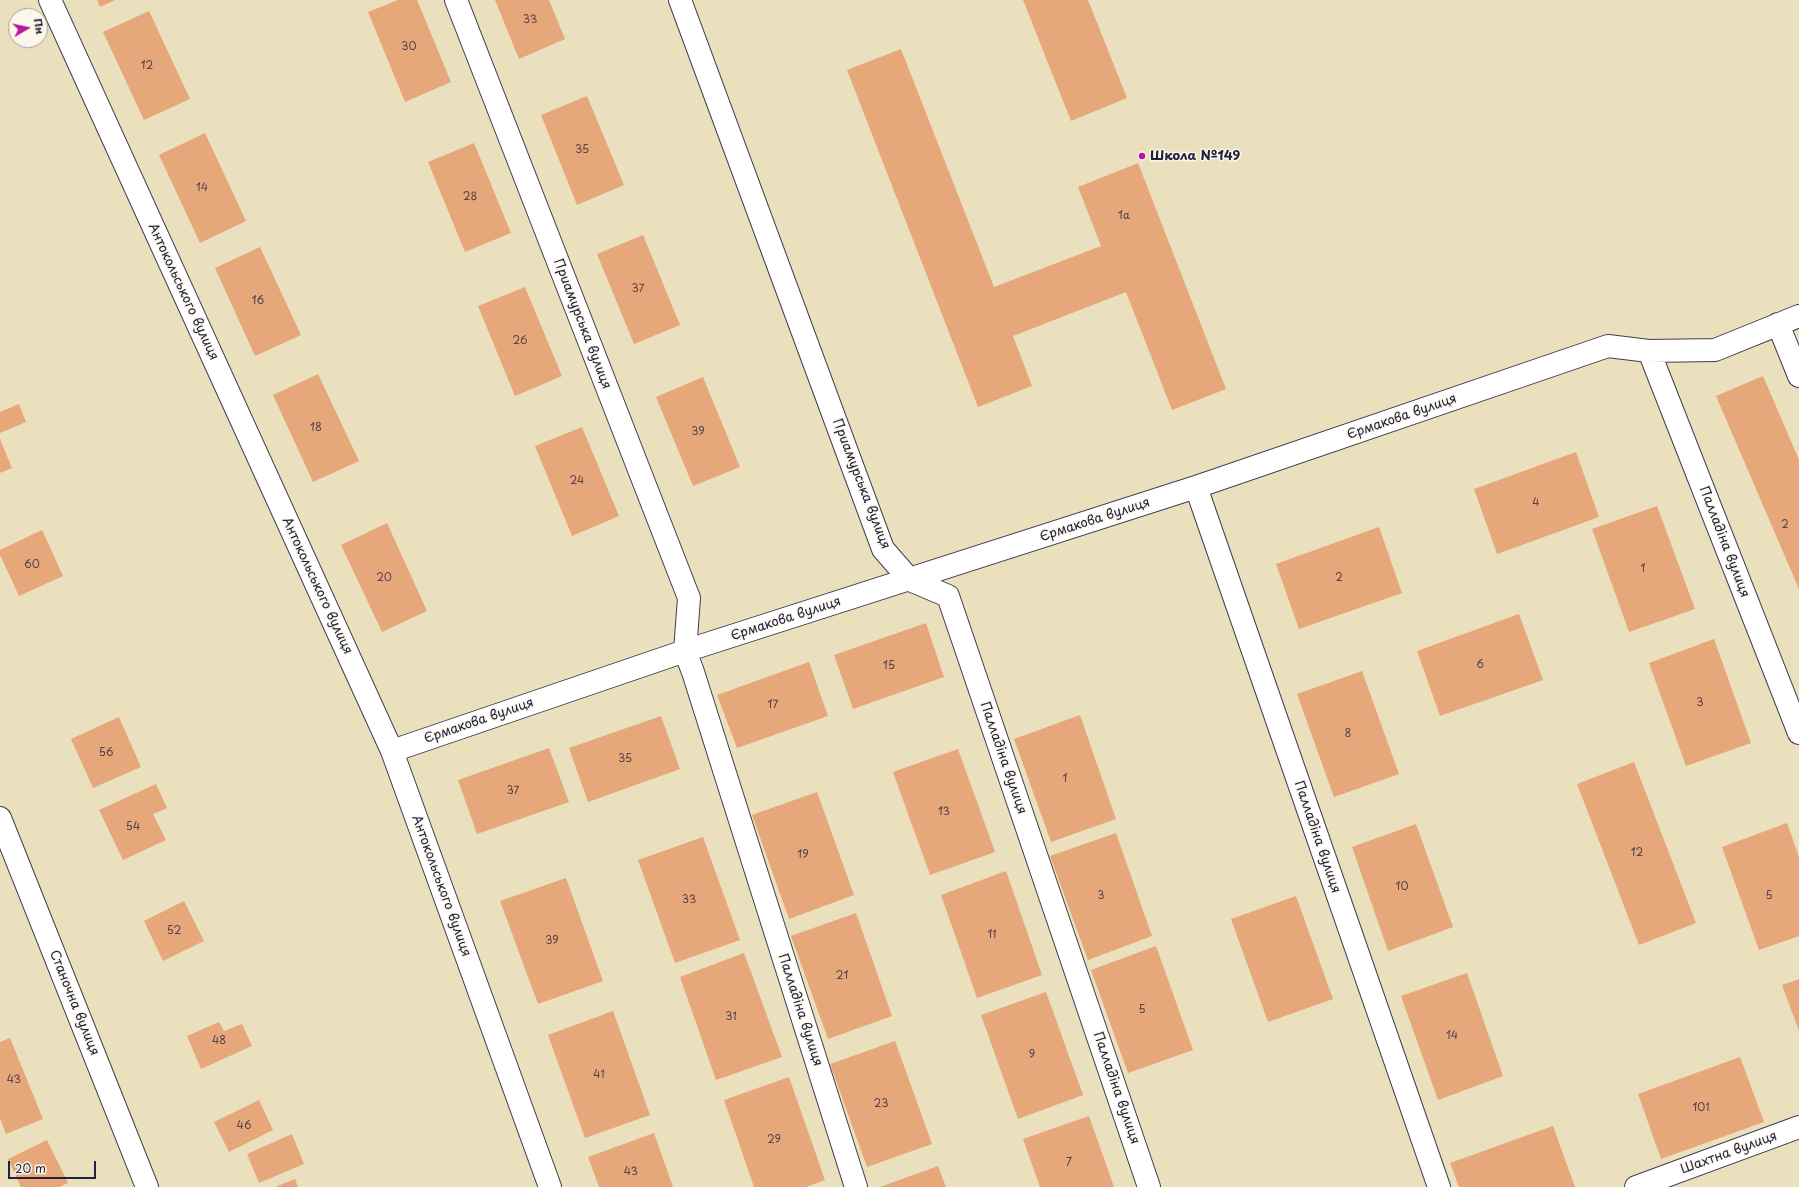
<!DOCTYPE html>
<meta charset="utf-8">
<style>
body{margin:0}
#map{position:relative;width:1799px;height:1187px;overflow:hidden;background:#eae0bd;font-family:"Playpen Sans",sans-serif}
canvas{display:block}
.north{position:absolute;left:8px;top:8px;width:40px;height:40px;box-sizing:border-box;background:#fbf7ec;border:1px solid #a4a2a5;border-radius:50%;rotate:81deg;font-size:11px;font-weight:700;line-height:16px;text-align:center;color:#22223b}
.north::after{content:'';display:block;margin:auto;width:14px;height:18px;background:#b5179e;clip-path:polygon(50% 0,100% 100%,50% 72%,0 100%)}
.scale{position:absolute;left:8px;top:1161px;width:88px;height:18px;box-sizing:border-box;border:2px solid #22223b;border-top:0;padding-left:5px;font-size:12px;line-height:14px;white-space:nowrap;color:#22223b;-webkit-text-stroke:3px #fbf7ec;paint-order:stroke}
</style>
<div id="map">
<canvas width="1799" height="1187"></canvas>
<div class="north">Пн</div>
<div class="scale">20 m</div>
</div>
<script>
const c = document.querySelector('canvas').getContext('2d');
c.lineJoin = 'round';
function paint(path, color) { c.fillStyle = color; c.fill(path, 'evenodd'); }
const poly = rows => new Path2D(rows.map(r => 'M' + r).join(''));
function stroke(path, color, width, dash) { c.strokeStyle = color; c.lineWidth = width; c.lineCap = dash ? 'butt' : 'round'; c.setLineDash(dash || []); c.stroke(path); }
function write(font, color, halo, rows, align = 'center') {
  c.font = font + ' "Playpen Sans",sans-serif'; c.lineWidth = 3; c.setLineDash([]); c.textBaseline = 'middle'; c.strokeStyle = halo; c.fillStyle = color; for (const [text, x, y, turn = 0] of rows) {
    c.save(); c.translate(x, y); c.rotate((+turn || 0) * Math.PI / 180); c.textAlign = isNaN(turn) ? turn : align; if (halo) c.strokeText(text, 0, 0); c.fillText(text, 0, 0); c.restore();
  }
}
const building = poly([
 [97,0,115,0,100,7],
 [398,0,417,0,451,82,405,102,368,12],
 [495,0,549,0,565,39,519,59],
 [1023,0,1088,0,1127,98,1071,121],
 [149,11,190,99,144,120,103,32],
 [901,49,994,287,1101,246,1078,187,1138,163,1226,389,1172,410,1126,292,1013,336,1032,386,978,407,847,70],
 [587,96,624,185,577,205,541,115],
 [205,133,246,221,200,243,159,155],
 [474,143,511,233,465,252,428,162],
 [643,235,680,325,634,344,597,254],
 [260,247,301,335,255,356,215,268],
 [525,287,562,376,515,396,478,306],
 [318,374,359,461,313,482,273,395],
 [1763,376,1799,460,1799,589,1716,396],
 [703,377,740,467,693,486,656,397],
 [19,404,26,422,0,433,0,412],
 [582,427,619,516,572,536,535,446],
 [0,439,12,468,0,473],
 [1576,452,1599,517,1497,554,1474,489],
 [1657,506,1695,609,1629,632,1592,529],
 [387,523,427,611,382,632,341,545],
 [1379,527,1402,593,1299,629,1276,564],
 [42,530,63,576,19,596,0,555,0,550],
 [1519,614,1543,680,1440,716,1417,651],
 [926,623,944,677,853,709,834,655],
 [1714,639,1751,743,1686,766,1649,663],
 [809,662,828,716,737,748,717,695],
 [1362,671,1399,774,1334,797,1297,694],
 [1080,715,1116,819,1051,842,1014,739],
 [661,716,680,769,588,802,569,748],
 [119,717,141,767,93,788,71,739],
 [549,748,569,802,477,834,458,780],
 [958,749,995,852,930,875,893,772],
 [1634,762,1696,923,1639,945,1577,784],
 [156,784,167,808,153,814,166,840,123,860,99,810],
 [817,792,854,895,789,919,752,815],
 [1787,823,1799,857,1799,936,1759,950,1722,847],
 [1416,824,1453,927,1388,951,1352,847],
 [1116,833,1152,936,1088,960,1050,856],
 [703,837,740,940,675,963,638,860],
 [1006,871,1042,975,977,998,941,895],
 [566,878,603,981,538,1004,500,901],
 [1296,896,1333,999,1268,1022,1231,919],
 [184,901,204,941,163,961,144,921],
 [856,913,892,1016,828,1039,791,936],
 [1156,946,1193,1050,1128,1073,1091,970],
 [744,953,782,1057,716,1080,680,977],
 [1467,973,1503,1076,1438,1100,1401,996],
 [1799,979,1799,1031,1782,985],
 [1046,992,1083,1095,1018,1119,981,1015],
 [613,1011,650,1115,585,1138,548,1035],
 [219,1022,224,1031,242,1024,252,1046,201,1069,187,1036],
 [10,1038,43,1119,6,1134,0,1118,0,1042],
 [895,1041,932,1144,867,1167,830,1064],
 [1740,1057,1764,1122,1661,1159,1638,1094],
 [789,1077,825,1180,806,1187,754,1187,724,1100],
 [259,1100,273,1130,229,1152,214,1122],
 [1089,1116,1114,1187,1040,1187,1023,1139],
 [1553,1126,1575,1187,1459,1187,1450,1163],
 [654,1133,673,1187,599,1187,588,1157],
 [292,1134,304,1164,259,1183,247,1154],
 [47,1140,68,1183,59,1187,21,1187,8,1159],
 [938,1166,946,1187,880,1187],
 [295,1179,298,1187,275,1187]
]);
const minor = poly([
 [50,0,392,751,550,1187],
 [456,0,689,598,685,651,693,672,856,1187],
 [680,0,883,549,910,580,948,596,1149,1187],
 [1778,324,1799,376],
 [1649,351,1799,733],
 [1196,487,1439,1187],
 [392,751,685,651,1196,487,1608,346,1649,351,1715,350,1799,316],
 [0,818,147,1187]
]);
const major = poly([
 [1636,1187,1799,1127]
]);
const markers = [
 [1142,156,4,"#b5179e"]
];
const numberNames = [
 ["33",530,20],
 ["30",409,47],
 ["12",147,66],
 ["35",582,150],
 ["14",202,188],
 ["28",470,197],
 ["1а",1124,216],
 ["37",638,289],
 ["16",258,301],
 ["26",520,341],
 ["18",316,428],
 ["39",698,432],
 ["24",577,481],
 ["4",1536,503],
 ["2",1785,525],
 ["60",32,565],
 ["1",1643,569],
 ["20",384,578],
 ["2",1339,578],
 ["6",1480,665],
 ["15",889,666],
 ["3",1700,703],
 ["17",773,705],
 ["8",1348,734],
 ["56",106,753],
 ["35",625,759],
 ["1",1065,779],
 ["37",513,791],
 ["13",944,812],
 ["54",133,827],
 ["12",1637,853],
 ["19",803,855],
 ["10",1402,887],
 ["3",1101,896],
 ["5",1769,896],
 ["33",689,900],
 ["52",174,931],
 ["11",992,935],
 ["39",552,941],
 ["21",842,976],
 ["5",1142,1010],
 ["31",731,1017],
 ["14",1452,1036],
 ["48",219,1041],
 ["9",1032,1055],
 ["41",599,1075],
 ["43",14,1080],
 ["23",881,1104],
 ["101",1701,1108],
 ["46",244,1126],
 ["29",774,1140],
 ["7",1069,1163],
 ["43",631,1172]
];
const poiNames = [
 ["Школа №149",1150,156]
];
const streetNames = [
 ["Антокольського вулиця",183,292,65],
 ["Приамурська вулиця",582,324,69],
 ["Єрмакова вулиця",1402,417,-19],
 ["Приамурська вулиця",861,484,69],
 ["Єрмакова вулиця",1095,520,-18],
 ["Палладіна вулиця",1724,542,69],
 ["Антокольського вулиця",317,586,65],
 ["Єрмакова вулиця",786,619,-18],
 ["Єрмакова вулиця",479,721,-19],
 ["Палладіна вулиця",1003,758,71],
 ["Палладіна вулиця",1317,837,71],
 ["Антокольського вулиця",441,886,70],
 ["Станочна вулиця",74,1003,68],
 ["Палладіна вулиця",800,1010,72],
 ["Палладіна вулиця",1116,1088,71],
 ["Шахтна вулиця",1729,1153,-20]
];
paint(building, '#e6a77a');
stroke(minor, '#403e4e', 24);
stroke(major, '#403e4e', 24);
stroke(minor, '#fff', 22);
stroke(major, '#fff', 22);
for (const [x, y, r, color] of markers) { const dot = new Path2D(); dot.arc(x, y, r, 0, 2 * Math.PI); c.fillStyle = color; c.fill(dot); stroke(dot, '#fbf7ec', 1.5); }
write('11px', '#53434b', null, numberNames);
write('bold 13px', '#22223b', '#fbf7ec', poiNames, 'left');
write('13px', '#22223b', '#fbf7ec', streetNames);
</script>
